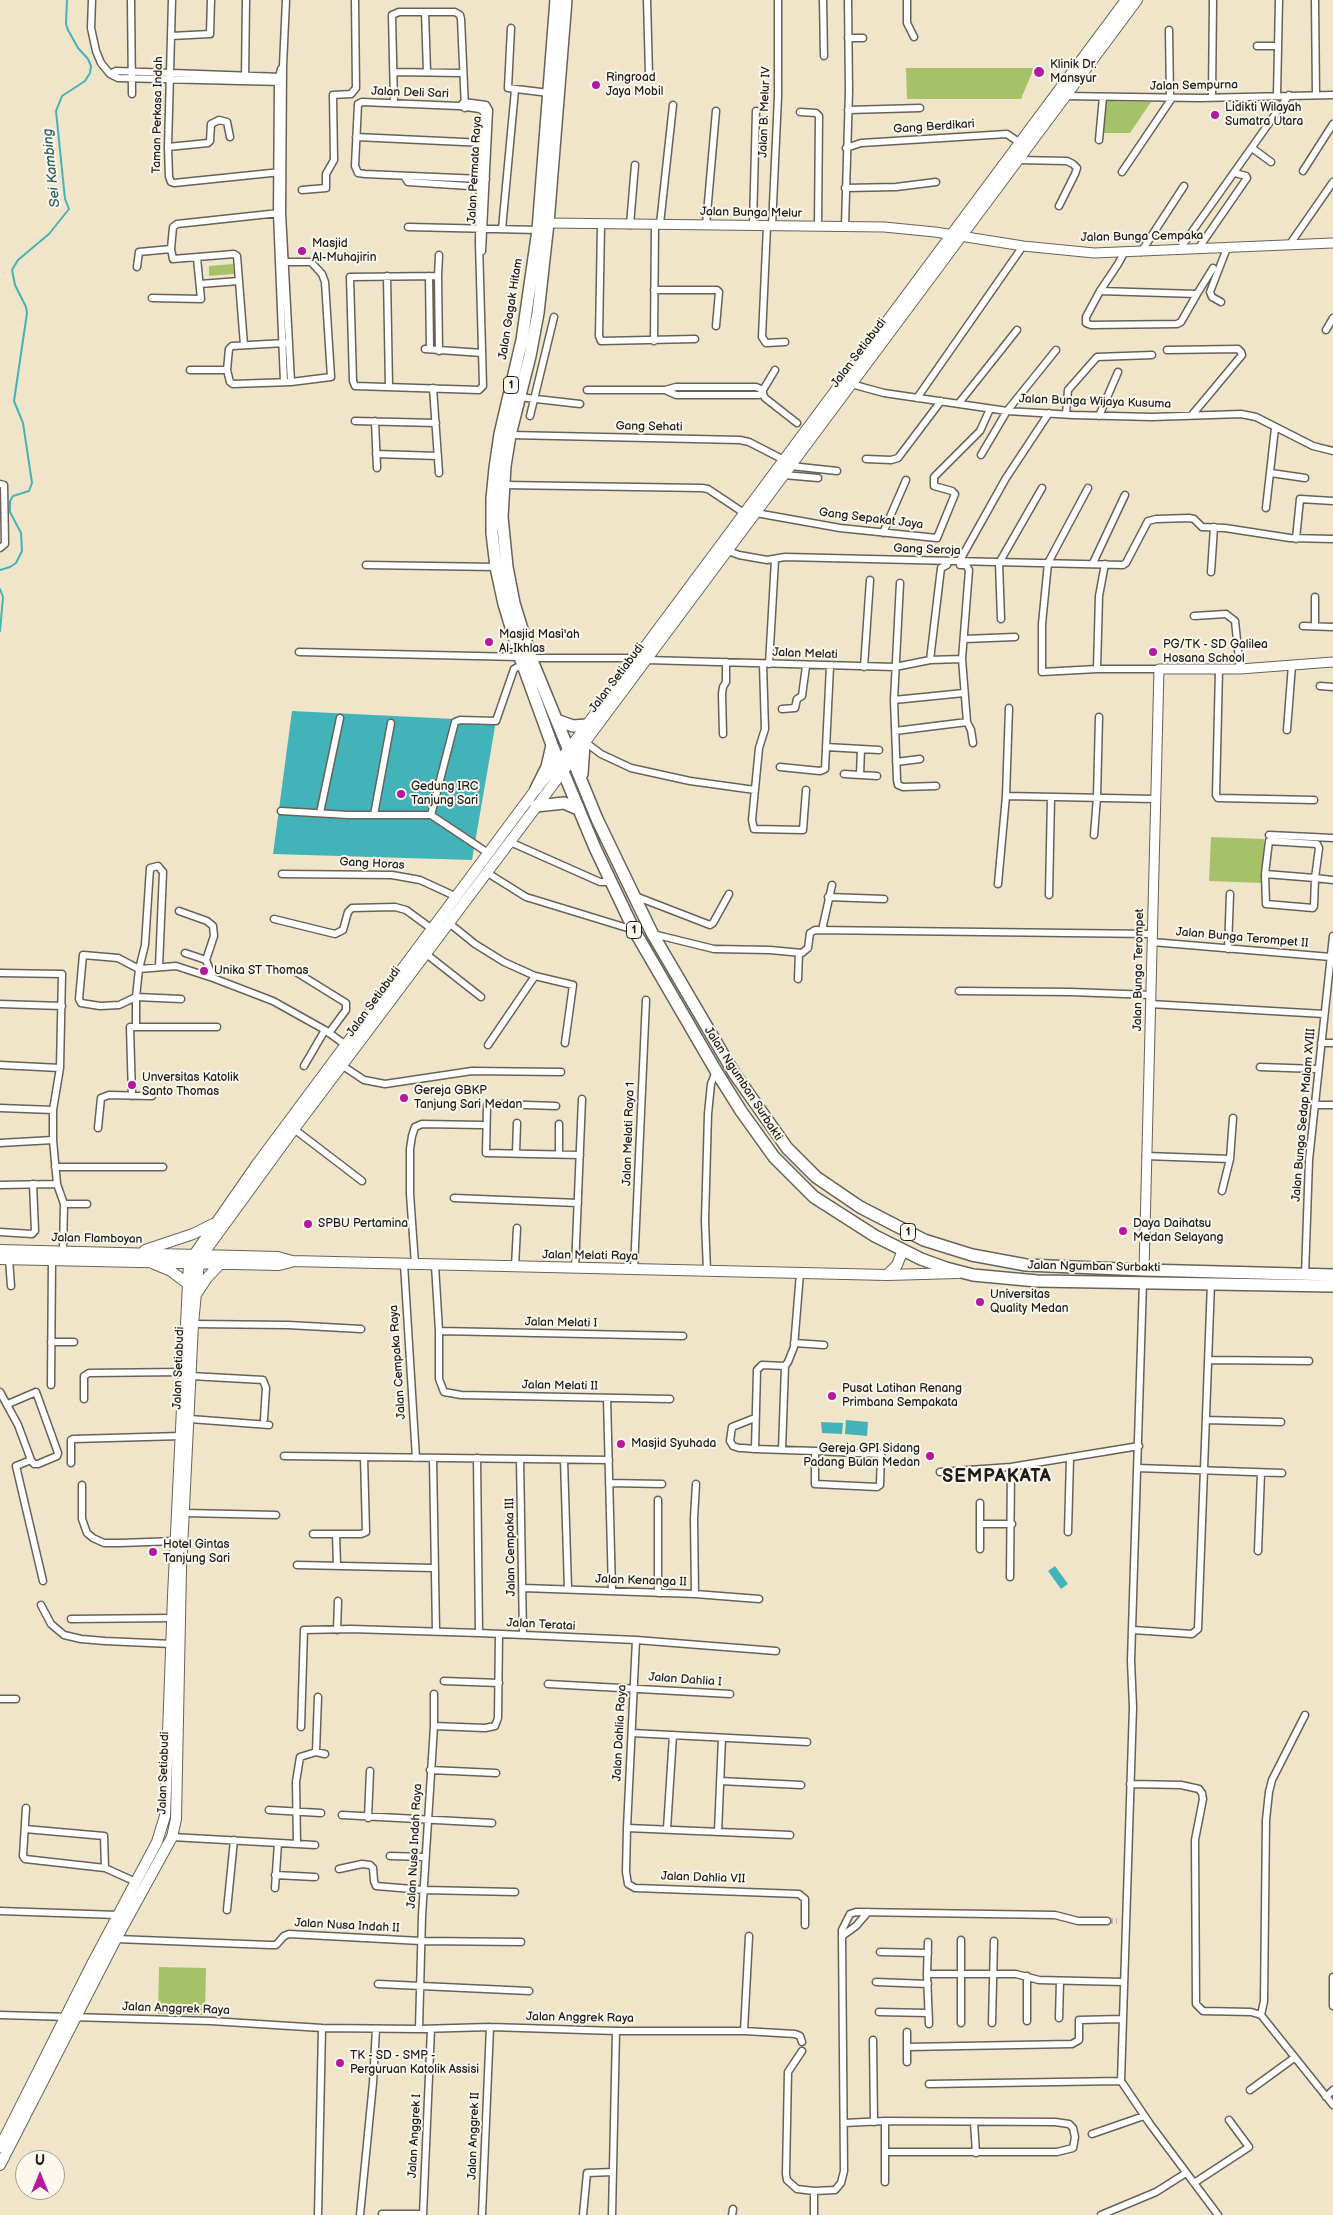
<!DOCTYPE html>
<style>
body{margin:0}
#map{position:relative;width:1333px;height:2215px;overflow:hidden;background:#f1e5c9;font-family:"Balsamiq Sans",sans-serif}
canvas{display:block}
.north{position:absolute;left:15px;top:2150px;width:50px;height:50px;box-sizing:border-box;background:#fbf7ec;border:1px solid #a29f99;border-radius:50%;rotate:0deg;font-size:14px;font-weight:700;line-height:20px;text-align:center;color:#1c1c1c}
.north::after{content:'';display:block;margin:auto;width:18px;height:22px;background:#b5179e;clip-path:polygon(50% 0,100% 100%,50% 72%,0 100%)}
</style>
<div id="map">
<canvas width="1333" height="2215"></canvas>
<div class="north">U</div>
</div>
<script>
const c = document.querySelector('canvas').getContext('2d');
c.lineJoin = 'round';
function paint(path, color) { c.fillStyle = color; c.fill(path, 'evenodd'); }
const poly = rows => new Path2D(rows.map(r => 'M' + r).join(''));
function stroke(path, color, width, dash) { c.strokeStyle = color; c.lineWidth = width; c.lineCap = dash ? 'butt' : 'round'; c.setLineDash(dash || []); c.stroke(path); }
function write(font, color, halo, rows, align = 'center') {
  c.font = font + ' "Balsamiq Sans",sans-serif'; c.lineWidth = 4; c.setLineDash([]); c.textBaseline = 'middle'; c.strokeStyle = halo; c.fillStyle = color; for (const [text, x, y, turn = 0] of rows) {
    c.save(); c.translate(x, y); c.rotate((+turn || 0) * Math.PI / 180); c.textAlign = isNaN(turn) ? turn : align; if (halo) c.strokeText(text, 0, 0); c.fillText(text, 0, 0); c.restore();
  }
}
const green = poly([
 [906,68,1034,68,1021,99,907,99],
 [1105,101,1151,102,1130,133,1104,133],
 [233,264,234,274,209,276,209,266],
 [1211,837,1264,839,1263,883,1209,881],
 [159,1967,206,1968,205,2015,158,2014]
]);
const water = poly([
 [292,711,496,721,472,860,273,854],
 [846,1420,868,1422,867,1436,845,1434],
 [821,1422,843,1423,842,1434,822,1433],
 [1055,1566,1068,1584,1061,1589,1048,1571]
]);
const stream = poly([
 [0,570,10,567,16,563,22,551,21,533,10,512,10,501,13,496,29,491,32,483,23,423,14,401,27,313,26,307,15,285,12,270,18,260,49,234,69,209,65,199,56,111,62,96,85,81,90,73,91,66,88,59,78,48,68,30,66,24,67,0],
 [0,589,3,597,0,631]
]);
const streetTunnel = poly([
 [1107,1921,1117,1921]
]);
const street = poly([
 [92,0,91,28,96,51,101,63,110,74,118,78,282,82],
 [131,0,132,94],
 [172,0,168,147,169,177,171,182,174,183,281,172],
 [286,0,283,66,282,213,291,382],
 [647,0,649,75],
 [823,0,824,56],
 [907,0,907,23,914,37],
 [1315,0,1316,95],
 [425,12,427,72],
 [511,28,508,88,549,93],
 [1169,30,1170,98],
 [171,36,210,34,211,0],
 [848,38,863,38],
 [1257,46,1278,46],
 [281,69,278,82,277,213,284,382],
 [394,72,462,73],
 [110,74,116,71,282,77],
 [245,79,246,0],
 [1277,95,1279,0],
 [1064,96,1200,98,1333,95],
 [1212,97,1213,0],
 [394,103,392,15,399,12,455,12,460,15,461,19,465,108],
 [462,104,464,102,486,105,489,110,482,251],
 [848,110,920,108],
 [800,112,816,113,819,116,818,226],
 [356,137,485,143],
 [1099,140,1103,97],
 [168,147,208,143,210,141,211,124,219,120,227,122,230,137],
 [846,148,861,143,1007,134,1020,143],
 [1252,148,1271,162],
 [1018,160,1067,161,1073,164,1077,168,1075,174,1059,206],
 [1303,171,1333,124],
 [1122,172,1172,98],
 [404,176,408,182,484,187],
 [845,188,896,187,936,182],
 [302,190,326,188,326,174,334,160,333,95,351,94,356,88,355,0],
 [660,224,673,105],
 [601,225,599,336,601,341,695,339],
 [630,225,635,165],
 [706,225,716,111],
 [753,225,756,111],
 [767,226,762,337,766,343,785,342],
 [772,226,778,97,778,0],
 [845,226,849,91,848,0],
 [408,227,538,230],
 [502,229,515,90],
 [1290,244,1333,182],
 [1198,249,1247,178,1246,176,1235,173],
 [1179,250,1289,95],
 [1141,252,1184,186],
 [137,267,139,252,171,249],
 [387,276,389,387],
 [429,276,430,349],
 [438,276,350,277,353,381,355,386,479,390,483,386,479,243,480,187,481,179,482,142,484,114,484,112,480,109,459,106,362,102,358,104,355,166,358,173,365,174,481,179,486,179],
 [200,284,239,281],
 [654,290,717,290,719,292,716,326],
 [1100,291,1197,294,1181,322,1177,324,1091,325,1086,323,1086,317,1100,291,1118,264,1124,253],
 [1197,294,1213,268],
 [152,298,201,299,197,258],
 [1221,302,1212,297,1210,292,1227,248],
 [1326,330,1333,318],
 [654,341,655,224],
 [244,345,237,256,234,254,173,259,171,249,173,227,177,224,279,213],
 [425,349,482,353],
 [1167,350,1238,349,1241,352,1242,355,1192,415],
 [439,351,438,276,439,255],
 [190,370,227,370,229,349,232,346,285,343],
 [227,370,230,382,233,384,291,382,331,377,325,282,322,274,311,262,281,262],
 [775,370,763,390,763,394,765,398,797,423],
 [851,384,884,393,1007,411,1073,415,1152,417,1241,414,1256,417,1313,446,1333,451],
 [433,388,439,473],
 [587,390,665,390,676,387,756,387,763,390],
 [665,390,676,395,758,395,763,394],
 [519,397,580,404],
 [917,398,1023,246],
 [959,403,1017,330],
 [1066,414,1068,390,1097,357,1152,355],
 [530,416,554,317],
 [1099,416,1118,372],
 [355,421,436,423],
 [375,421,377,468],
 [510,435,740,440,749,442,784,460],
 [376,454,438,456],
 [981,455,1007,411,1056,350],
 [866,459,891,460,898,458,941,401],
 [791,466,837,471],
 [1271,473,1305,478],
 [784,475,818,478],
 [0,484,4,485,5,544,0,548],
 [503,485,702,488,708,489,744,513],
 [1088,488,1048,563,1042,624,1042,672,1097,669,1159,669],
 [1266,508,1275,428],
 [756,513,840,528,937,538,955,494,952,491,934,486,934,477,980,431,990,409],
 [883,533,906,480],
 [1296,539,1300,499,1333,501],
 [728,551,739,555,767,560,785,557,1123,565,1126,563,1148,521,1156,519,1189,518,1194,519,1202,527,1225,528,1290,538,1333,539],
 [959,562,1006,478,1049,413],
 [1093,563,1125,495],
 [366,565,496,567],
 [960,565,966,565,969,570,962,659,967,722,971,730,973,743],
 [1211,572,1214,527],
 [900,583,894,700,897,780,898,785,903,787,936,786],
 [1315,597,1315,626],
 [1194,616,1226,614,1235,621,1240,669],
 [1001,619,999,563,1042,488],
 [1303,626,1333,627],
 [964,639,1015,637],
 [299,652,520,657],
 [531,658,637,658],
 [647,660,895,667,930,660,962,659],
 [930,660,941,568,947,565],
 [763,664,765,729,759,748,752,820,754,829,803,830,806,790],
 [769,664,775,560],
 [864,667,870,580],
 [1097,669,1099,596,1105,564],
 [1219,670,1216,795,1218,798,1314,800],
 [1320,686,1333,687],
 [894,700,964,693],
 [782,709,795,708,797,699,802,696,806,666],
 [1287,730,1292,665],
 [895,731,967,722],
 [723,734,722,694,723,687,726,682,726,662],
 [585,742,601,754,631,768,690,781,755,790],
 [826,747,879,750],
 [896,762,920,759],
 [780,767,820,771,825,769,830,666],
 [844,774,877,776],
 [860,775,861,749],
 [1006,796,1155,799],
 [281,811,348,815,431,815,488,853],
 [320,813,340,718],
 [374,815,391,723],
 [431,815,455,722,460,720,496,721,514,669,523,664],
 [1094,835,1097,797,1099,717],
 [1269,835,1333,838],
 [510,842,600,882,610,882],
 [486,872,526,897,634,930],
 [282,874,392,875,420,880,457,897],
 [1265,874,1266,904,1313,908,1314,906,1315,878,1319,848,1317,844,1269,841,1265,874,1315,878,1333,880],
 [998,884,1006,796,1009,708],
 [1049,895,1051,797],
 [635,896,710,925,713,923,729,894],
 [828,897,884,899],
 [179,911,207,921,213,926,214,936,206,960,213,978],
 [274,919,335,934,343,930,348,912,352,908,395,907,406,910,432,929],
 [449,923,475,944,504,962,535,976,488,1045],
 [822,930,832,885],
 [653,934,714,949,770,950,802,953,808,948,810,933,815,930,1152,934],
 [1152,942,1331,957],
 [1228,949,1230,894],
 [185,953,206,960],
 [425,953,481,997],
 [159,967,163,872,158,866,150,868,145,945,139,969,118,958,83,955,79,999,81,1003,100,1006,119,1005,136,997,181,999],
 [296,972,346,1003,346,1010,329,1033],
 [0,973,62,974,60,1068,53,1110,53,1140,57,1184,64,1204,63,1251],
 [535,976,573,985,565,1043],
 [798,979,799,953],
 [959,991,1071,992,1151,995],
 [0,1004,62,1006],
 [1150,1004,1324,1014],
 [136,1027,136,997,139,969,176,966,213,978,273,1001,325,1030,347,1046],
 [1321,1043,1333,1043],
 [0,1065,60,1068],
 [304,1066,325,1030],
 [343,1066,364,1080,385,1084,472,1071,561,1072],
 [1260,1067,1317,1069],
 [132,1096,130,1027,217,1027],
 [1315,1105,1333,1105],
 [556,1106,497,1104,487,1106,486,1153,580,1155],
 [0,1108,53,1110],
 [559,1124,559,1154],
 [98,1128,101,1098,109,1095,152,1096],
 [294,1129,362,1181],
 [0,1143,53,1140],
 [516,1153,517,1123],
 [1146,1156,1230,1159,1233,1118],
 [55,1167,163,1167],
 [0,1185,57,1184],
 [1222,1191,1230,1159],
 [454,1198,578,1203],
 [64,1204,87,1204],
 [0,1232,32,1234,35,1231,33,1184],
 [9,1259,11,1286],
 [404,1264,416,1458],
 [415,1264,410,1194,410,1149,412,1136,415,1127,422,1124,482,1125],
 [435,1265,439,1331,439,1379,444,1392,461,1395,670,1399],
 [515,1267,517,1228],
 [575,1268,582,1099],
 [634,1269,646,1000],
 [707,1271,705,1221,708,1114,711,1084,716,1071],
 [1305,1275,1309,1160,1333,936],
 [1143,1282,1131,1661,1133,1707,1121,2081,1150,2124,1218,2215],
 [193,1324,288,1325,361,1329],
 [439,1331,683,1336],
 [51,1342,74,1342],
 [794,1343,824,1345],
 [1208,1360,1309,1361],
 [191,1376,263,1380,266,1388,264,1419],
 [51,1385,52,1260],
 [0,1392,18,1425,31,1460,16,1466,43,1581],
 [607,1398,612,1591],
 [84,1399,84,1376,89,1373,183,1372],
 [8,1404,36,1392,58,1453,57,1456,38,1464,34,1464,31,1460],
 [755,1418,732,1427,730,1441,733,1446,739,1448,743,1448,755,1449,815,1451,881,1454,880,1485,877,1487,815,1484,815,1451],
 [190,1419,269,1425],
 [1206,1420,1281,1422],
 [755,1449,757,1370,762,1365,785,1366],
 [782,1450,785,1366,788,1362,794,1347,800,1273],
 [284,1456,609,1460],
 [433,1458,436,1631],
 [477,1458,479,1633],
 [520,1459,523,1635],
 [564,1460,568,1589],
 [71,1463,71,1440,73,1439,181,1436],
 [1137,1468,1282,1473],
 [940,1472,1011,1467,1139,1446],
 [609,1483,662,1484],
 [82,1485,82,1519,87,1533,93,1538,104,1543,120,1543,176,1541],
 [658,1500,658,1593],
 [980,1503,980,1549],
 [185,1513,276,1515],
 [980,1524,1012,1524],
 [1068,1532,1070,1458],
 [313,1534,361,1534,366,1532,364,1457],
 [336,1534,337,1565],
 [1258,1551,1261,1473],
 [297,1565,434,1568],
 [1010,1577,1011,1467],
 [523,1588,695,1594,759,1599],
 [695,1594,694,1518,696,1484],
 [41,1605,51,1624,64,1635,81,1639,105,1641,172,1644],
 [71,1619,172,1618],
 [337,1630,338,1601],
 [1133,1630,1192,1634,1198,1629,1211,1283],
 [636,1640,627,1828,626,1872,628,1884,635,1888,799,1894,805,1899,805,1925],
 [444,1681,499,1683],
 [548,1684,730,1694],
 [0,1699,16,1699],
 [434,1726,485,1728,495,1726,498,1718,499,1634],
 [301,1727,304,1630,351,1629,479,1633,636,1640,776,1651],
 [632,1733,807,1742],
 [316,1752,318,1697],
 [430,1770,496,1773],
 [720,1781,801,1785],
 [1130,1784,1181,1785,1199,1789,1202,1793,1203,1799,1195,1840,1196,2004,1203,2011,1251,2012,1261,2015,1333,2105],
 [26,1808,23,1856,25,1859,105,1868,136,1882],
 [269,1810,321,1813],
 [342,1815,492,1823],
 [368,1818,370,1771],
 [627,1828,790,1835],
 [25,1829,104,1836,105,1868],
 [667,1829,673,1735],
 [718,1832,722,1738],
 [172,1837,315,1845],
 [297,1844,296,1782,300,1757,316,1752,325,1754],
 [390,1856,425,1857],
 [339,1869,362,1864,370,1865,373,1868,374,1881,376,1886,424,1890,515,1892],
 [275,1875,315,1877],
 [275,1888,278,1843],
 [227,1910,234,1840],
 [0,1911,118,1915],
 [842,1936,856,1926,868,1912],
 [116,1939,270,1945,276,1945,284,1936,289,1934,421,1941,521,1942],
 [928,1942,927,1974,1016,1974,1039,1980,1123,1982],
 [880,1952,928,1953],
 [927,1974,929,2024],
 [1027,1976,1027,2021],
 [1333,1977,1333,2006],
 [876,1982,928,1984],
 [378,1984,529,1991],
 [879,2012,928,2013],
 [0,2015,211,2021,322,2028,419,2029,490,2027,616,2031,744,2031,795,2034,800,2036,802,2042],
 [1261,2015,1264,2001,1266,1820,1269,1792,1272,1780,1305,1715],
 [1059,2018,1060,1981],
 [961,2023,961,1940],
 [992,2023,994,1941],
 [419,2029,422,1916,434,1726,434,1694],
 [744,2031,749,1936],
 [907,2032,907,2062],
 [873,2040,874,2122],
 [907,2047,1072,2044,1079,2040,1079,2020,1123,2019],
 [802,2051,788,2072,786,2174,787,2180,797,2189,814,2191,835,2190,841,2183,844,2171,842,1936,842,1930,850,1914,856,1912,1055,1915,1078,1921,1107,1921],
 [929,2084,1121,2081],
 [1250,2090,1294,2058],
 [1326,2097,1333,2090],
 [974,2122,976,2153],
 [844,2123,885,2121,1055,2122,1069,2124,1073,2128,1075,2137,1073,2148,1057,2152,885,2152,885,2121],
 [1092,2134,1144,2116],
 [885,2152,885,2182],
 [1194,2183,1249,2147,1229,2120],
 [382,2214,423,2214],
 [318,2215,322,2028],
 [360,2215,373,2083,376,2029],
 [423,2215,431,2029],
 [482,2215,490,2027],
 [583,2215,587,2173,613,2172],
 [612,2215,616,2031],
 [732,2215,733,2209],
 [814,2215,814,2191],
 [1101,2215,1156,2192,1186,2173]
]);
const secondary = poly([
 [548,223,884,227,935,232,1023,246,1094,253,1333,243],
 [1144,1270,1159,669,1240,669,1333,662]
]);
const primary = poly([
 [0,1250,278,1257,292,1261,887,1275,958,1273],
 [145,1250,193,1234,213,1224],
 [0,1259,279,1265,291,1262],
 [154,1264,171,1271,188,1284],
 [887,1275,897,1265,903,1250],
 [197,1293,207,1278,221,1263],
 [0,2147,93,1962,157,1842,165,1816,173,1596,189,1262,257,1164,536,789,569,749,1126,0],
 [0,2165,116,1939,172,1837,176,1819,181,1569,193,1324,199,1262,203,1254,294,1129,585,742,1137,0]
]);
const highway = poly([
 [556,0,538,230,522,340,500,434,495,468,492,499,492,533,496,567,504,604,520,657,552,745,595,848,634,930,716,1071,741,1111,774,1157,814,1197,875,1236,921,1259,946,1268,973,1275,1037,1281,1333,1286],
 [566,0,548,223,538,313,530,356,510,435,505,466,502,517,507,567,514,603,531,658,597,819,652,933,734,1073,787,1148,816,1177,860,1207,924,1240,972,1255,1026,1265,1144,1270,1333,1275],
 [559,721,573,726,587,725],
 [582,774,584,744],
 [536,789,547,767,552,745],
 [536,806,564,803,578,809]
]);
const markers = [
 [1039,72,6,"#b5179e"],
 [596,85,5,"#b5179e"],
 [1215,115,5,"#b5179e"],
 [302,251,5,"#b5179e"],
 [489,642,5,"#b5179e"],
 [1153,652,5,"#b5179e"],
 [401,794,5,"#b5179e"],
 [204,971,5,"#b5179e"],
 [132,1085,5,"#b5179e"],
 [404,1098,5,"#b5179e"],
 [308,1224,5,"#b5179e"],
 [1123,1231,5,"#b5179e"],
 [980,1302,5,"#b5179e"],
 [832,1396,5,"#b5179e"],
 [621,1444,5,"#b5179e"],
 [930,1456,5,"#b5179e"],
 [153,1552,5,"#b5179e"],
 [340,2063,5,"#b5179e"]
];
const shields = [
 [511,385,15],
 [634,930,15],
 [908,1232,15]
];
const shieldNames = [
 ["1",511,385],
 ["1",634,930],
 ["1",908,1232]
];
const poiNames = [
 ["Klinik Dr.",1050,65],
 ["Mansyur",1050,79],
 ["Ringroad",606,78],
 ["Jaya Mobil",606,92],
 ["Lidikti Wilayah",1225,108],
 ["Sumatra Utara",1225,122],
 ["Masjid",312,244],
 ["Al-Muhajirin",312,258],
 ["Masjid Masi'ah",499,635],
 ["Al-Ikhlas",499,649],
 ["PG/TK - SD Galilea",1163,645],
 ["Hosana School",1163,659],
 ["Gedung IRC",411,787],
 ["Tanjung Sari",411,801],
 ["Unika ST Thomas",214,971],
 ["Unversitas Katolik",142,1078],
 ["Santo Thomas",142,1092],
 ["Gereja GBKP",414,1091],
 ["Tanjung Sari Medan",414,1105],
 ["SPBU Pertamina",318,1224],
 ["Daya Daihatsu",1133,1224],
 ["Medan Selayang",1133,1238],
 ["Universitas",990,1295],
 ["Quality Medan",990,1309],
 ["Pusat Latihan Renang",842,1389],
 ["Primbana Sempakata",842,1403],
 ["Masjid Syuhada",631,1444],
 ["Gereja GPI Sidang",920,1449,"right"],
 ["Padang Bulan Medan",920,1463,"right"],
 ["Hotel Gintas",163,1545],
 ["Tanjung Sari",163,1559],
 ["TK - SD - SMP -",350,2056],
 ["Perguruan Katolik Assisi",350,2070]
];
const streetNames = [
 ["Jalan Sempurna",1194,86,-1],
 ["Jalan Deli Sari",410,93,2],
 ["Jalan B. Melur IV",765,112,-88],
 ["Taman Perkasa Indah",158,115,-89],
 ["Gang Berdikari",934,127,-4],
 ["Jalan Permata Raya",475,170,-87],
 ["Jalan Bunga Melur",751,213,1],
 ["Jalan Bunga Cempaka",1142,237,-1],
 ["Jalan Gagak Hitam",511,309,-81],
 ["Jalan Setiabudi",859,353,-53],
 ["Jalan Bunga Wijaya Kusuma",1095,402,2],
 ["Gang Sehati",649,427,1],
 ["Gang Sepakat Jaya",871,519,7],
 ["Gang Seroja",927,550,2],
 ["Jalan Melati",805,654,2],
 ["Jalan Setiabudi",617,678,-53],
 ["Gang Horas",372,864,3],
 ["Jalan Bunga Terompet II",1242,938,5],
 ["Jalan Bunga Terompet",1139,970,-89],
 ["Jalan Setiabudi",374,1002,-54],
 ["Jalan Ngumban Surbakti",743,1084,57],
 ["Jalan Bunga Sedap Malam XVIII",1304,1115,-85],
 ["Jalan Melati Raya 1",629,1134,-88],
 ["Jalan Flamboyan",97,1239,1],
 ["Jalan Melati Raya",590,1256,1],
 ["Jalan Ngumban Surbakti",1094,1267,1],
 ["Jalan Melati I",561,1323,1],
 ["Jalan Cempaka Raya",398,1362,-94],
 ["Jalan Setiabudi",179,1368,-88],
 ["Jalan Melati II",560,1386,1],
 ["Jalan Cempaka III",511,1547,-91],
 ["Jalan Kenanga II",641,1581,2],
 ["Jalan Teratai",541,1625,3],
 ["Jalan Dahlia I",685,1680,4],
 ["Jalan Dahlia Raya",620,1733,-87],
 ["Jalan Setiabudi",164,1773,-88],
 ["Jalan Nusa Indah Raya",415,1846,-87],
 ["Jalan Dahlia VII",703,1878,2],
 ["Jalan Nusa Indah II",347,1926,3],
 ["Jalan Anggrek Raya",176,2009,2],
 ["Jalan Anggrek Raya",580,2018,1],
 ["Jalan Anggrek I",415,2136,-87],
 ["Jalan Anggrek II",474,2136,-88]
];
const waterNames = [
 ["Sei Kambing",52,168,-96]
];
const districtNames = [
 ["SEMPAKATA",997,1477]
];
paint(green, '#a5c269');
paint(water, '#43b3ba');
stroke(stream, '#43b3ba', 2);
stroke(streetTunnel, '#c6bda6', 6, [6, 3]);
stroke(street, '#676259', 9);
stroke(secondary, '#676259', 11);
stroke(primary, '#676259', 12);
stroke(highway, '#676259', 14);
stroke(street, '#fff', 6);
stroke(secondary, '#fff', 9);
stroke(primary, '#fff', 10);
stroke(highway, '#fff', 11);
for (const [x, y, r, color] of markers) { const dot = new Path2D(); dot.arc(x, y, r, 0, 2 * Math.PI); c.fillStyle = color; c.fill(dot); stroke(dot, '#fbf7ec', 2); }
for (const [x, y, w] of shields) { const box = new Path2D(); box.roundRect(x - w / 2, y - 8.5, w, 17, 4); c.fillStyle = '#fbf7ec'; c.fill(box); stroke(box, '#1c1c1c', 1); }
write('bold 11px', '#1c1c1c', null, shieldNames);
write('12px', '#1c1c1c', '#fbf7ec', poiNames, 'left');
write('12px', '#1c1c1c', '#fbf7ec', streetNames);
write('italic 14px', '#2e6063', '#fbf7ec', waterNames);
c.letterSpacing = '1px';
write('bold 18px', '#1c1c1c', '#fbf7ec', districtNames);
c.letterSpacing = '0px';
</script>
